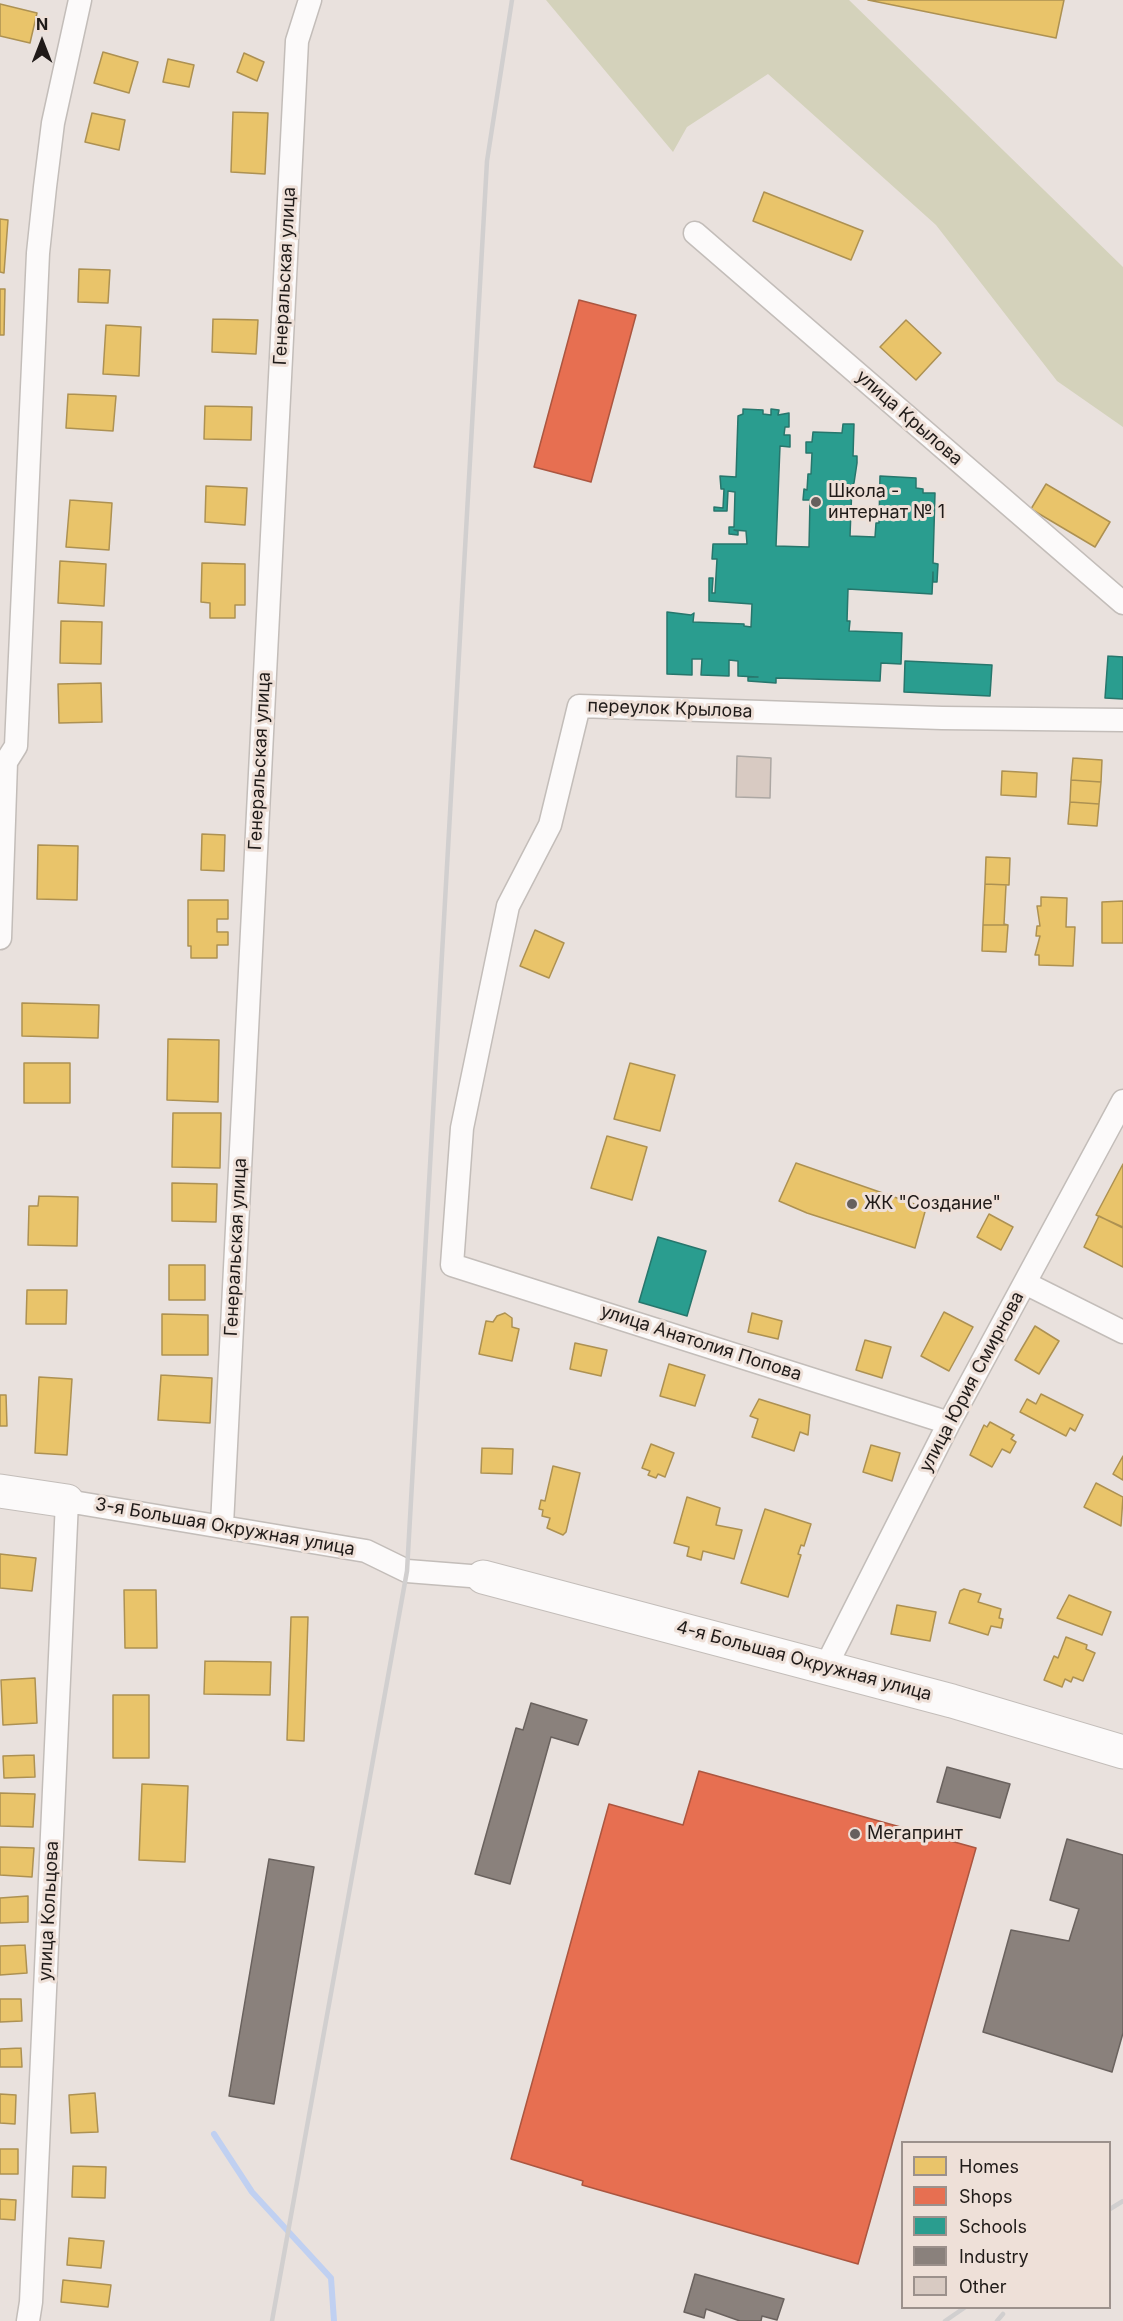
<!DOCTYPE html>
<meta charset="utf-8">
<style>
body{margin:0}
#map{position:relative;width:1123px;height:2321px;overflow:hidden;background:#e9e1dd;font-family:Inter,sans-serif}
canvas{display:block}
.legend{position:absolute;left:901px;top:2141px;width:210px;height:168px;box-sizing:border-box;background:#eee0d8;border:2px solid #9c918c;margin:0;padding:8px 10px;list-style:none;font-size:18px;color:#201b19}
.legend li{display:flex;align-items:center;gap:12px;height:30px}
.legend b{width:30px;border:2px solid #9c918c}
.north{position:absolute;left:12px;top:12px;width:60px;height:60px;-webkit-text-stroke:4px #eee0d8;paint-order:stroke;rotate:0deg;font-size:16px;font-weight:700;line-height:24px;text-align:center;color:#201b19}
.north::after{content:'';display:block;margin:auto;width:21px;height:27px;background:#201b19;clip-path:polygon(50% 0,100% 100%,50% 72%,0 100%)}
</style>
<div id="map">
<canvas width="1123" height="2321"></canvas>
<ul class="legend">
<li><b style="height:16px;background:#e9c46a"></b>Homes</li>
<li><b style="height:16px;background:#e76f51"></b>Shops</li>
<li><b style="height:16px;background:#2a9d8f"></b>Schools</li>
<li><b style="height:16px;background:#8a817c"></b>Industry</li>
<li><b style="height:16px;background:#d8cac2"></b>Other</li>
</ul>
<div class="north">N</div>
</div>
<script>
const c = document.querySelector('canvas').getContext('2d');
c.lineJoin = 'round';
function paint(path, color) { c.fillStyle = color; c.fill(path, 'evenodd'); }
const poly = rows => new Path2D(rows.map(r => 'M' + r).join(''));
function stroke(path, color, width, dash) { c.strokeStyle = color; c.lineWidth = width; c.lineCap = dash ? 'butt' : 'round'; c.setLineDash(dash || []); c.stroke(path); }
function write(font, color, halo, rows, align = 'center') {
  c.font = font + ' Inter,sans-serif'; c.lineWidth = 6; c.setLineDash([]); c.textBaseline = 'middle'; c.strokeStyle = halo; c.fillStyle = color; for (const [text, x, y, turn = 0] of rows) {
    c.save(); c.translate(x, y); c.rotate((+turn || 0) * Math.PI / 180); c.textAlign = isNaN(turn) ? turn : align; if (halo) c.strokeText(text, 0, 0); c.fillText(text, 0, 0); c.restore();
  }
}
const green = poly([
 [546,0,849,0,1123,267,1123,427,1057,381,936,225,768,74,687,127,673,152]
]);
const homes = poly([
 [868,0,1064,0,1056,38,868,0],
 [0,4,37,13,30,43,0,36,0,4],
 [103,52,138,62,129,93,94,83,103,52],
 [244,53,264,62,257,81,237,72,244,53],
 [168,59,194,65,189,87,163,82,168,59],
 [233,112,268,113,265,174,231,172,233,112],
 [92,113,125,120,119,150,85,142,92,113],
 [764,192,863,231,851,260,753,221,764,192],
 [0,219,8,220,4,273,0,272,0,219],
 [79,269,110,270,108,303,78,302,79,269],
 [0,289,5,289,4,335,0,335,0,289],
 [213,319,258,320,256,354,212,352,213,319],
 [906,320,941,353,916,380,880,347,906,320],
 [106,325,141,327,139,376,103,374,106,325],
 [68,394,116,396,113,431,66,428,68,394],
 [205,406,252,407,251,440,204,439,205,406],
 [1046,484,1110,522,1095,547,1031,509,1046,484],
 [206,486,247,488,245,525,205,522,206,486],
 [70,500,112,503,109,550,66,547,70,500],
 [60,561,106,564,104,606,58,603,60,561],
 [202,563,245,564,245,605,235,605,235,618,210,618,210,603,201,602,202,563],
 [61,621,102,622,101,664,60,663,61,621],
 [101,683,102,722,59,723,58,684,101,683],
 [1073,758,1102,760,1101,782,1071,780,1073,758],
 [1002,771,1037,773,1036,797,1001,795,1002,771],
 [1071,780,1101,782,1099,804,1070,802,1071,780],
 [1070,802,1099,804,1097,826,1068,824,1070,802],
 [202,834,225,835,224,871,201,870,202,834],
 [38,845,78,846,77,900,37,899,38,845],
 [986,857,1010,858,1009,885,985,884,986,857],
 [985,884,1009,885,1006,885,1004,924,1008,925,983,925,985,884],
 [1041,897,1067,898,1066,927,1075,927,1073,966,1039,965,1039,955,1035,955,1040,936,1036,936,1037,926,1040,926,1037,906,1041,906,1041,897],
 [188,900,228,900,228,919,217,919,217,932,228,932,228,945,217,945,217,958,191,958,191,946,188,946,188,900],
 [1123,901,1123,943,1102,943,1102,902,1123,901],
 [983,925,1008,925,1006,952,982,951,983,925],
 [535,930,564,943,549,978,520,966,535,930],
 [22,1003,99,1005,98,1038,22,1036,22,1003],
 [168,1039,219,1040,218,1102,167,1100,168,1039],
 [24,1063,70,1063,70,1103,24,1103,24,1063],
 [630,1063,675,1075,660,1131,614,1119,630,1063],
 [173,1113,221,1113,220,1168,172,1167,173,1113],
 [607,1136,647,1147,632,1200,591,1188,607,1136],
 [796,1163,926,1208,915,1248,807,1213,779,1201,796,1163],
 [1123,1164,1123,1227,1096,1215,1123,1164],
 [172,1183,217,1184,216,1222,172,1221,172,1183],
 [39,1196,78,1197,77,1246,28,1245,29,1206,38,1206,39,1196],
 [989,1214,1013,1227,1001,1250,977,1237,989,1214],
 [1099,1216,1123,1228,1123,1267,1084,1247,1099,1216],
 [169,1265,205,1265,205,1300,169,1300,169,1265],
 [27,1290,67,1290,66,1324,26,1324,27,1290],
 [944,1312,973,1327,949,1371,921,1356,944,1312],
 [505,1313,512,1318,512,1327,519,1329,512,1361,479,1354,486,1321,493,1322,497,1316,505,1313],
 [752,1313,782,1321,778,1339,748,1332,752,1313],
 [162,1314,208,1315,208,1355,162,1355,162,1314],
 [1035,1326,1059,1341,1039,1374,1015,1360,1035,1326],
 [865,1340,891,1347,882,1378,856,1370,865,1340],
 [575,1343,607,1350,601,1376,570,1369,575,1343],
 [669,1364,705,1375,695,1406,660,1396,669,1364],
 [161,1375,212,1378,210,1423,158,1420,161,1375],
 [39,1377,72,1379,67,1455,35,1453,39,1377],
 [1041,1394,1083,1415,1075,1431,1070,1428,1066,1436,1020,1412,1027,1399,1036,1404,1041,1394],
 [0,1395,6,1395,7,1426,0,1426,0,1395],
 [759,1399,810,1415,808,1435,800,1432,794,1451,752,1437,758,1419,750,1416,759,1399],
 [990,1422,1014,1435,1011,1439,1016,1442,1010,1453,1002,1449,992,1467,970,1455,984,1425,987,1427,990,1422],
 [651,1444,674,1453,665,1477,658,1474,656,1478,648,1475,650,1471,642,1468,651,1444],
 [871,1445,900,1453,892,1481,863,1472,871,1445],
 [482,1448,513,1449,512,1474,481,1473,482,1448],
 [1123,1456,1123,1480,1113,1474,1123,1456],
 [553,1466,580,1473,566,1532,563,1535,547,1528,550,1518,542,1516,543,1510,539,1509,541,1500,545,1501,553,1466],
 [1096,1483,1123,1497,1121,1526,1084,1507,1096,1483],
 [687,1497,720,1508,716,1525,742,1530,734,1559,703,1551,701,1560,687,1556,689,1547,674,1543,687,1497],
 [765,1509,811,1524,804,1546,801,1545,798,1554,801,1555,788,1597,741,1583,765,1509],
 [0,1554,36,1558,32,1591,0,1588,0,1554],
 [964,1589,981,1594,978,1602,1001,1609,999,1618,1003,1619,1001,1628,991,1626,988,1635,949,1623,960,1591,964,1589],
 [124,1590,156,1590,157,1648,125,1648,124,1590],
 [1069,1595,1111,1612,1102,1635,1057,1618,1069,1595],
 [897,1605,936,1612,930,1641,891,1634,897,1605],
 [291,1617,308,1617,304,1741,287,1740,291,1617],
 [1066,1637,1087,1645,1086,1649,1095,1653,1083,1681,1073,1677,1071,1682,1065,1679,1062,1687,1044,1680,1054,1656,1058,1658,1066,1637],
 [205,1661,271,1662,270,1695,204,1694,205,1661],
 [35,1678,37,1723,3,1725,1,1680,35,1678],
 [113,1695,149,1695,149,1758,113,1758,113,1695],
 [34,1755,35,1777,4,1778,3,1756,34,1755],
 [142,1784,188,1786,185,1862,139,1860,142,1784],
 [0,1793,35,1794,33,1827,0,1826,0,1793],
 [0,1847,34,1848,32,1877,0,1875,0,1847],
 [28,1896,28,1922,0,1923,0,1898,28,1896],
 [25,1945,27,1973,0,1975,0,1946,25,1945],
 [0,1999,21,1999,22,2021,0,2022,0,1999],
 [21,2048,22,2067,0,2067,0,2049,21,2048],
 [95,2093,98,2132,71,2133,69,2095,95,2093],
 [0,2094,16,2095,15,2124,0,2123,0,2094],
 [0,2149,18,2149,18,2174,0,2174,0,2149],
 [73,2166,106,2167,105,2198,72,2197,73,2166],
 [0,2199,16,2200,15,2220,0,2219,0,2199],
 [69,2238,104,2241,101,2268,67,2265,69,2238],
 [63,2280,111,2285,108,2307,61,2302,63,2280]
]);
const shops = poly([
 [579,300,636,315,591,482,534,467,579,300],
 [699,1771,976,1848,858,2264,582,2185,583,2181,511,2159,609,1804,683,1825,699,1771]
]);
const schools = poly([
 [743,409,763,410,763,414,771,415,771,409,779,410,778,415,789,413,789,427,785,427,784,435,790,435,790,447,780,446,776,546,809,547,810,500,803,500,804,489,807,490,808,474,811,474,812,453,806,453,806,442,812,442,813,432,842,433,843,424,854,424,853,456,857,456,857,463,854,483,852,485,850,536,875,537,876,523,879,523,880,476,916,478,916,488,923,489,923,493,935,493,933,563,938,564,937,582,933,582,933,572,932,594,848,589,847,621,850,621,849,631,902,633,901,664,881,663,880,681,776,678,776,683,748,681,748,677,758,677,738,676,738,661,729,660,729,676,701,675,702,659,692,659,692,675,667,674,667,612,691,615,694,613,693,622,744,624,744,626,751,627,752,604,709,601,709,578,713,578,712,593,715,593,717,559,712,559,713,544,747,544,746,531,734,530,738,531,738,535,729,534,729,527,734,527,735,492,728,491,727,511,714,511,714,507,723,508,724,489,721,489,720,476,736,477,738,416,743,414,743,409],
 [1108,656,1123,657,1123,699,1105,698,1108,656],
 [905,661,992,665,990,696,904,692,905,661],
 [658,1237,706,1251,687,1316,639,1302,658,1237]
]);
const industry = poly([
 [531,1703,587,1720,578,1745,551,1737,510,1884,475,1874,516,1728,523,1730,531,1703],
 [947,1767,1010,1784,1000,1818,937,1802,947,1767],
 [1067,1839,1123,1855,1123,2033,1112,2072,983,2032,1011,1930,1069,1941,1079,1909,1050,1900,1067,1839],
 [269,1859,314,1867,274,2104,229,2096,269,1859],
 [695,2274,784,2299,777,2320,762,2316,761,2321,740,2321,706,2309,704,2318,684,2312,695,2274]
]);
const stream = poly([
 [214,2134,252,2192,331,2278,334,2321]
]);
const building = poly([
 [737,756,771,758,770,798,736,797,737,756]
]);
const street = poly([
 [695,233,1123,603],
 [0,764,6,762,16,746,38,253,45,187,53,123,80,0],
 [0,938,6,762],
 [1025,1283,1123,1332],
 [949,1423,452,1265,462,1128,508,906,550,825,579,706,942,718,1123,720],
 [222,1525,297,41,310,0],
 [826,1666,949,1423,1123,1101],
 [28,2321,31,2302,67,1501,366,1551,407,1571,483,1577]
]);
const secondary = poly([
 [0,1491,67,1501],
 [483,1577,952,1701,1123,1752]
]);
const rail = poly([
 [1110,2209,1123,2201],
 [272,2321,407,1571,487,161,512,0],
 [945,2321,964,2308],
 [997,2321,1003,2314]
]);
const markers = [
 [816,502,6,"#66605e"],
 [852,1204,6,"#66605e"],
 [855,1834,6,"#66605e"]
];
const streetNames = [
 ["Генеральская улица",285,276,-87],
 ["улица Крылова",909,418,41],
 ["переулок Крылова",670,709,2],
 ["Генеральская улица",260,761,-87],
 ["Генеральская улица",236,1247,-87],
 ["улица Анатолия Попова",701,1343,18],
 ["улица Юрия Смирнова",972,1382,-62],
 ["3-я Большая Окружная улица",225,1527,10],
 ["4-я Большая Окружная улица",804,1661,15],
 ["улица Кольцова",49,1911,-87]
];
const poiNames = [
 ["Школа -",828,492],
 ["интернат № 1",828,513],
 ["ЖК \"Создание\"",864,1204],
 ["Мегапринт",867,1834]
];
paint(green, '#d4d2bb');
paint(homes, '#e9c46a');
stroke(homes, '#ad9152', 1.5);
paint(shops, '#e76f51');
stroke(shops, '#ab5640', 1.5);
paint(schools, '#2a9d8f');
stroke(schools, '#27766c', 1.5);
paint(industry, '#8a817c');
stroke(industry, '#6a625e', 1.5);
stroke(stream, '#c0d0f1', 6);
paint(building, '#d8cac2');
stroke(building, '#aca7a3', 1.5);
stroke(street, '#c3bdb9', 25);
stroke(secondary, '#c3bdb9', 35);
stroke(street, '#fcfafa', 22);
stroke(secondary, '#fcfafa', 33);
stroke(rail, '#d1cfcf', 4.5);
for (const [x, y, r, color] of markers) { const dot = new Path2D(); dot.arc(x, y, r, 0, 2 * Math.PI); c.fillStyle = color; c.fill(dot); stroke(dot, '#eee0d8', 2); }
write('18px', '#201b19', '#eee0d8', streetNames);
write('18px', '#201b19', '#eee0d8', poiNames, 'left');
</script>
